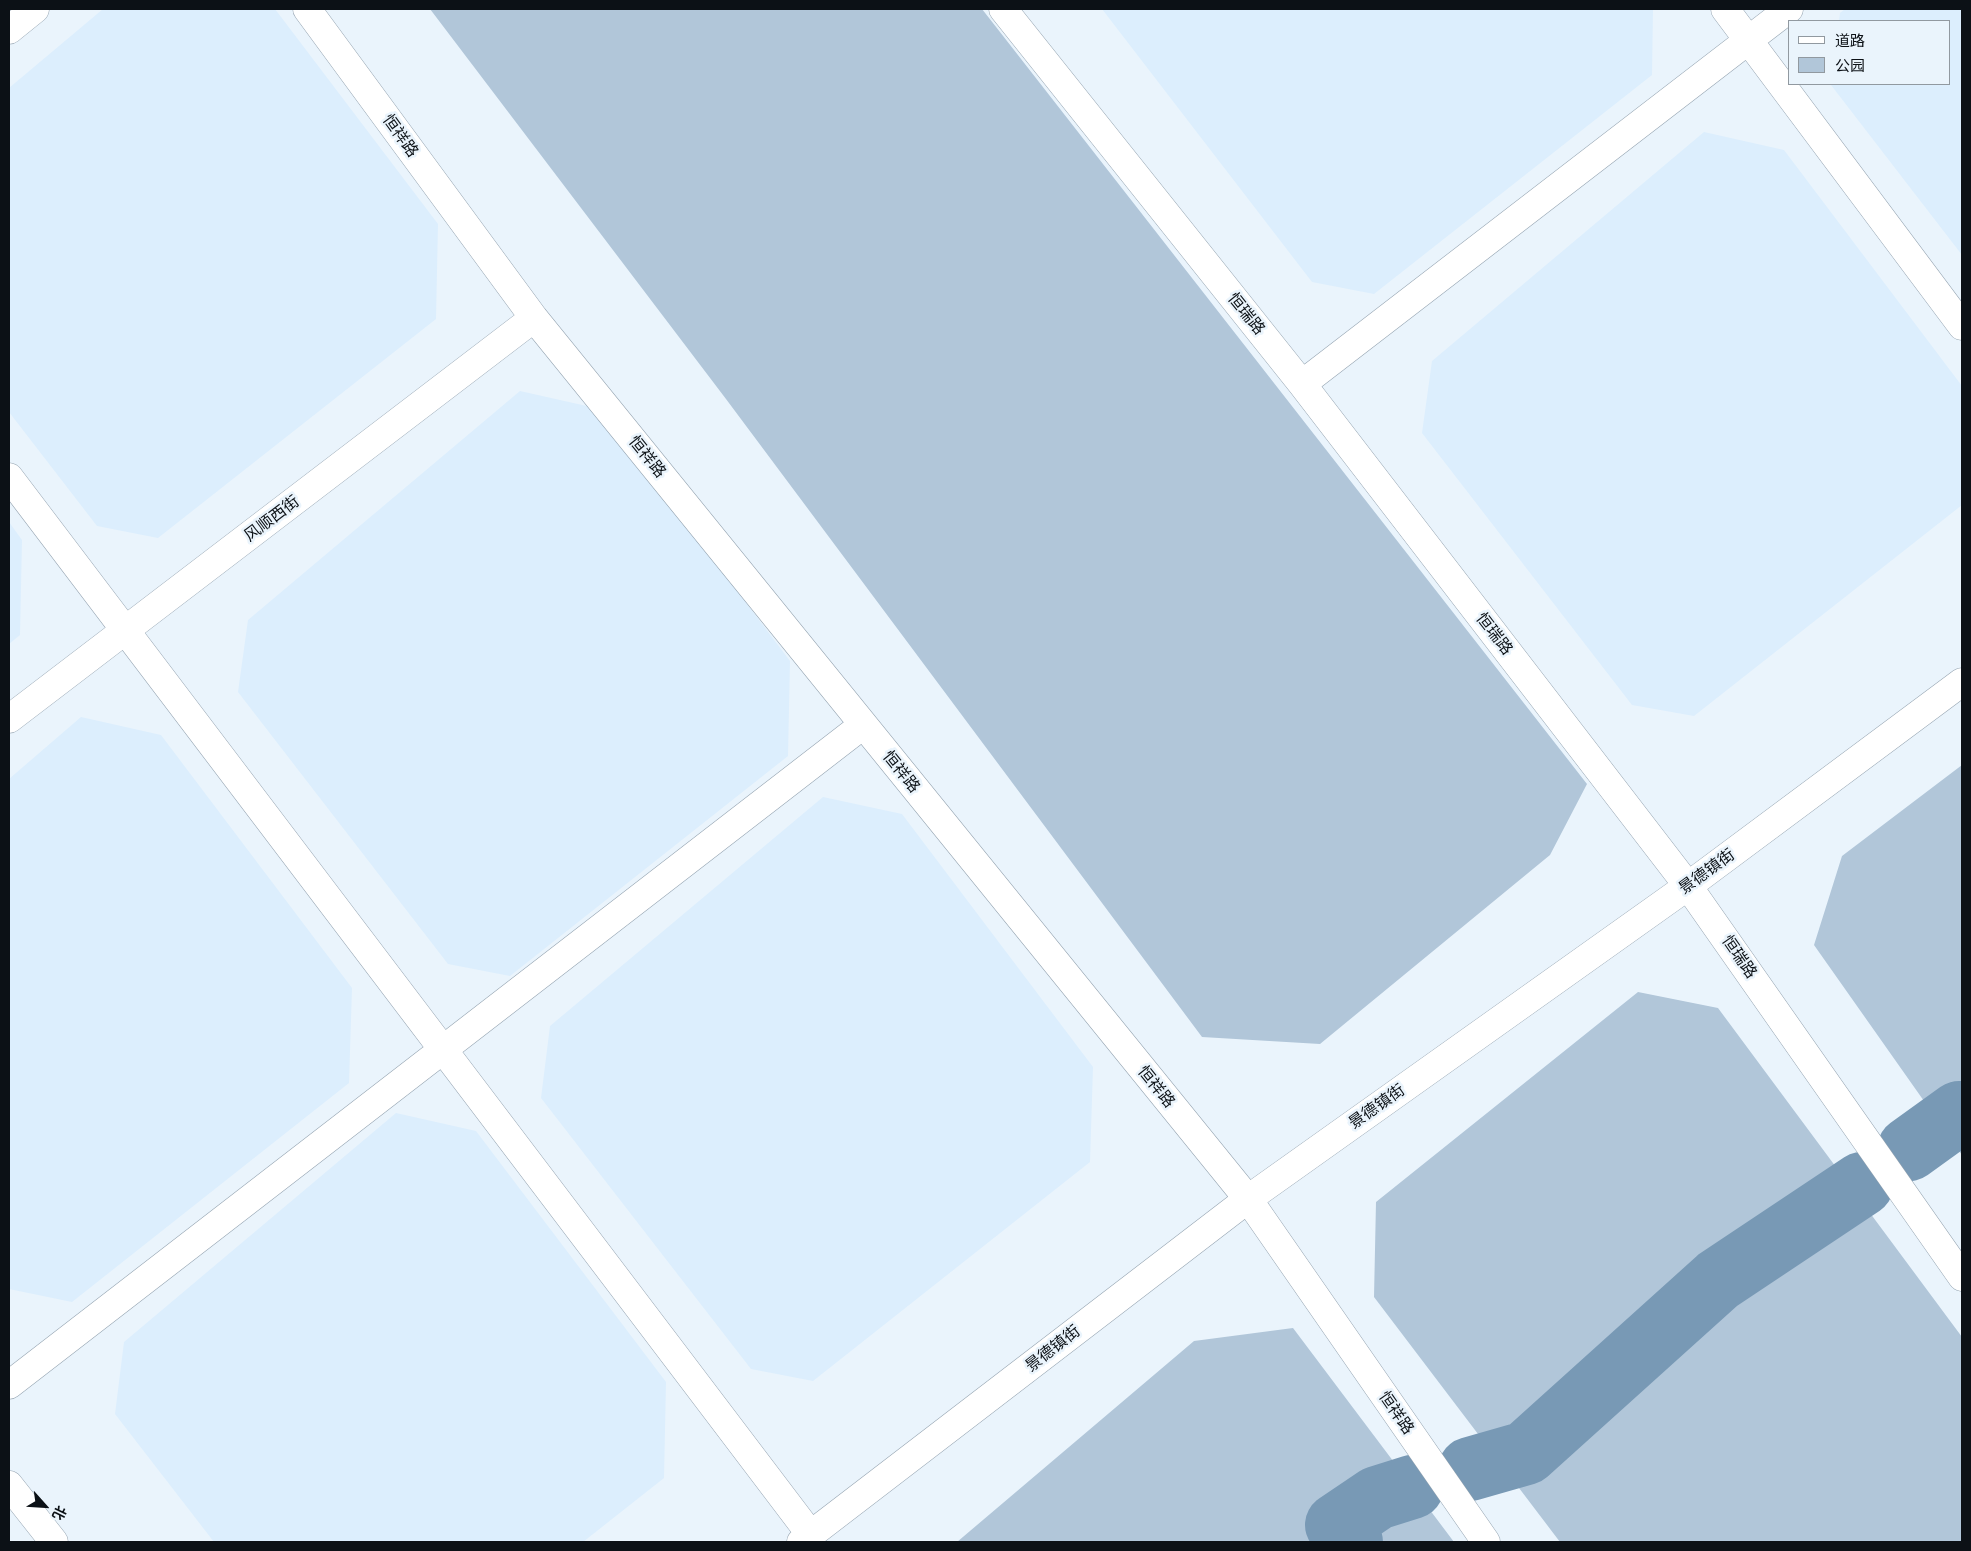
<!DOCTYPE html>
<meta charset="utf-8">
<style>
body{margin:0}
#map{position:relative;width:1971px;height:1551px;overflow:hidden;background:#eaf4fc;font-family:Rubik,"Noto Sans SC",sans-serif}
canvas{display:block}
.frame{position:absolute;inset:0;border:10px solid #0c1116;pointer-events:none}
.legend{position:absolute;left:1788px;top:20px;width:162px;height:65px;box-sizing:border-box;background:#eaf4fc;border:1px solid #9199a0;margin:0;padding:6px 9px;list-style:none;font-size:15px;color:#0c1116}
.legend li{display:flex;align-items:center;gap:10px;height:25px}
.legend b{width:25px;border:1px solid #9199a0}
.north{position:absolute;left:20px;top:1481px;width:50px;height:50px;-webkit-text-stroke:4px #eaf4fc;paint-order:stroke;rotate:116deg;font-size:14px;font-weight:700;line-height:20px;text-align:center;color:#0c1116}
.north::after{content:'';display:block;margin:auto;width:18px;height:22px;background:#0c1116;clip-path:polygon(50% 0,100% 100%,50% 72%,0 100%)}
</style>
<div id="map">
<canvas width="1971" height="1551"></canvas>
<div class="frame"></div>
<ul class="legend">
<li><b style="height:6px;background:#fff"></b>道路</li>
<li><b style="height:14px;background:#b1c6d9"></b>公园</li>
</ul>
<div class="north">北</div>
</div>
<script>
const c = document.querySelector('canvas').getContext('2d');
c.lineJoin = 'round';
function paint(path, color) { c.fillStyle = color; c.fill(path, 'evenodd'); }
const poly = rows => new Path2D(rows.map(r => 'M' + r).join(''));
function stroke(path, color, width, dash) { c.strokeStyle = color; c.lineWidth = width; c.lineCap = dash ? 'butt' : 'round'; c.setLineDash(dash || []); c.stroke(path); }
function write(font, color, halo, rows, align = 'center') {
  c.font = font + ' Rubik,"Noto Sans SC",sans-serif'; c.lineWidth = 5; c.setLineDash([]); c.textBaseline = 'middle'; c.strokeStyle = halo; c.fillStyle = color; for (const [text, x, y, turn = 0] of rows) {
    c.save(); c.translate(x, y); c.rotate((+turn || 0) * Math.PI / 180); c.textAlign = isNaN(turn) ? turn : align; if (halo) c.strokeText(text, 0, 0); c.fillText(text, 0, 0); c.restore();
  }
}
const built = poly([
 [103,9,275,9,438,224,436,319,158,538,97,526,9,412,9,88],
 [1102,9,1653,9,1652,75,1374,294,1312,282],
 [1845,9,1962,9,1962,255,1831,85,1950,84,1950,21,1839,21,1840,13],
 [1704,132,1784,150,1962,386,1962,505,1694,716,1632,705,1422,433,1432,361],
 [520,391,600,409,790,661,788,756,510,976,448,964,238,692,248,620],
 [9,522,22,540,20,635,9,644],
 [81,717,161,735,352,988,349,1083,72,1302,9,1289,9,779],
 [823,797,902,814,1093,1067,1090,1162,813,1381,751,1369,541,1098,550,1026],
 [396,1113,476,1131,666,1382,664,1478,583,1542,214,1542,115,1414,124,1342]
]);
const green = poly([
 [430,9,982,9,1587,784,1550,855,1320,1044,1202,1037,726,399],
 [1962,765,1962,1155,1814,945,1842,856],
 [1638,992,1718,1008,1962,1337,1962,1542,1560,1542,1374,1297,1376,1202],
 [1293,1328,1454,1542,957,1542,1194,1341]
]);
const river = poly([
 [1909,1149,1959,1113,1962,1116],
 [1470,1469,1526,1453,1718,1280,1862,1184],
 [1351,1542,1337,1525,1377,1498,1412,1487]
]);
const minor = poly([
 [307,9,534,318,1248,1199,1486,1542],
 [1003,9,1302,384,1688,886,1962,1277],
 [1725,9,1962,326],
 [9,30,35,9],
 [1302,384,1789,9],
 [9,477,811,1535],
 [9,719,534,318],
 [9,1385,863,725],
 [9,1485,54,1542],
 [801,1542,1248,1199,1688,886,1962,682]
]);
const streetNames = [
 ["恒祥路",400,136,54],
 ["恒瑞路",1246,314,51],
 ["恒祥路",647,457,51],
 ["风顺西街",272,519,-37],
 ["恒瑞路",1494,634,52],
 ["恒祥路",901,772,51],
 ["景德镇街",1707,872,-36],
 ["恒瑞路",1739,957,55],
 ["恒祥路",1156,1087,51],
 ["景德镇街",1377,1107,-35],
 ["景德镇街",1053,1349,-38],
 ["恒祥路",1396,1413,55]
];
paint(built, '#dceefd');
paint(green, '#b1c6d9');
stroke(river, '#7899b5', 64);
stroke(minor, '#95a4b1', 29);
stroke(minor, '#fff', 28);
write('16px', '#0c1116', '#eaf4fc', streetNames);
</script>
